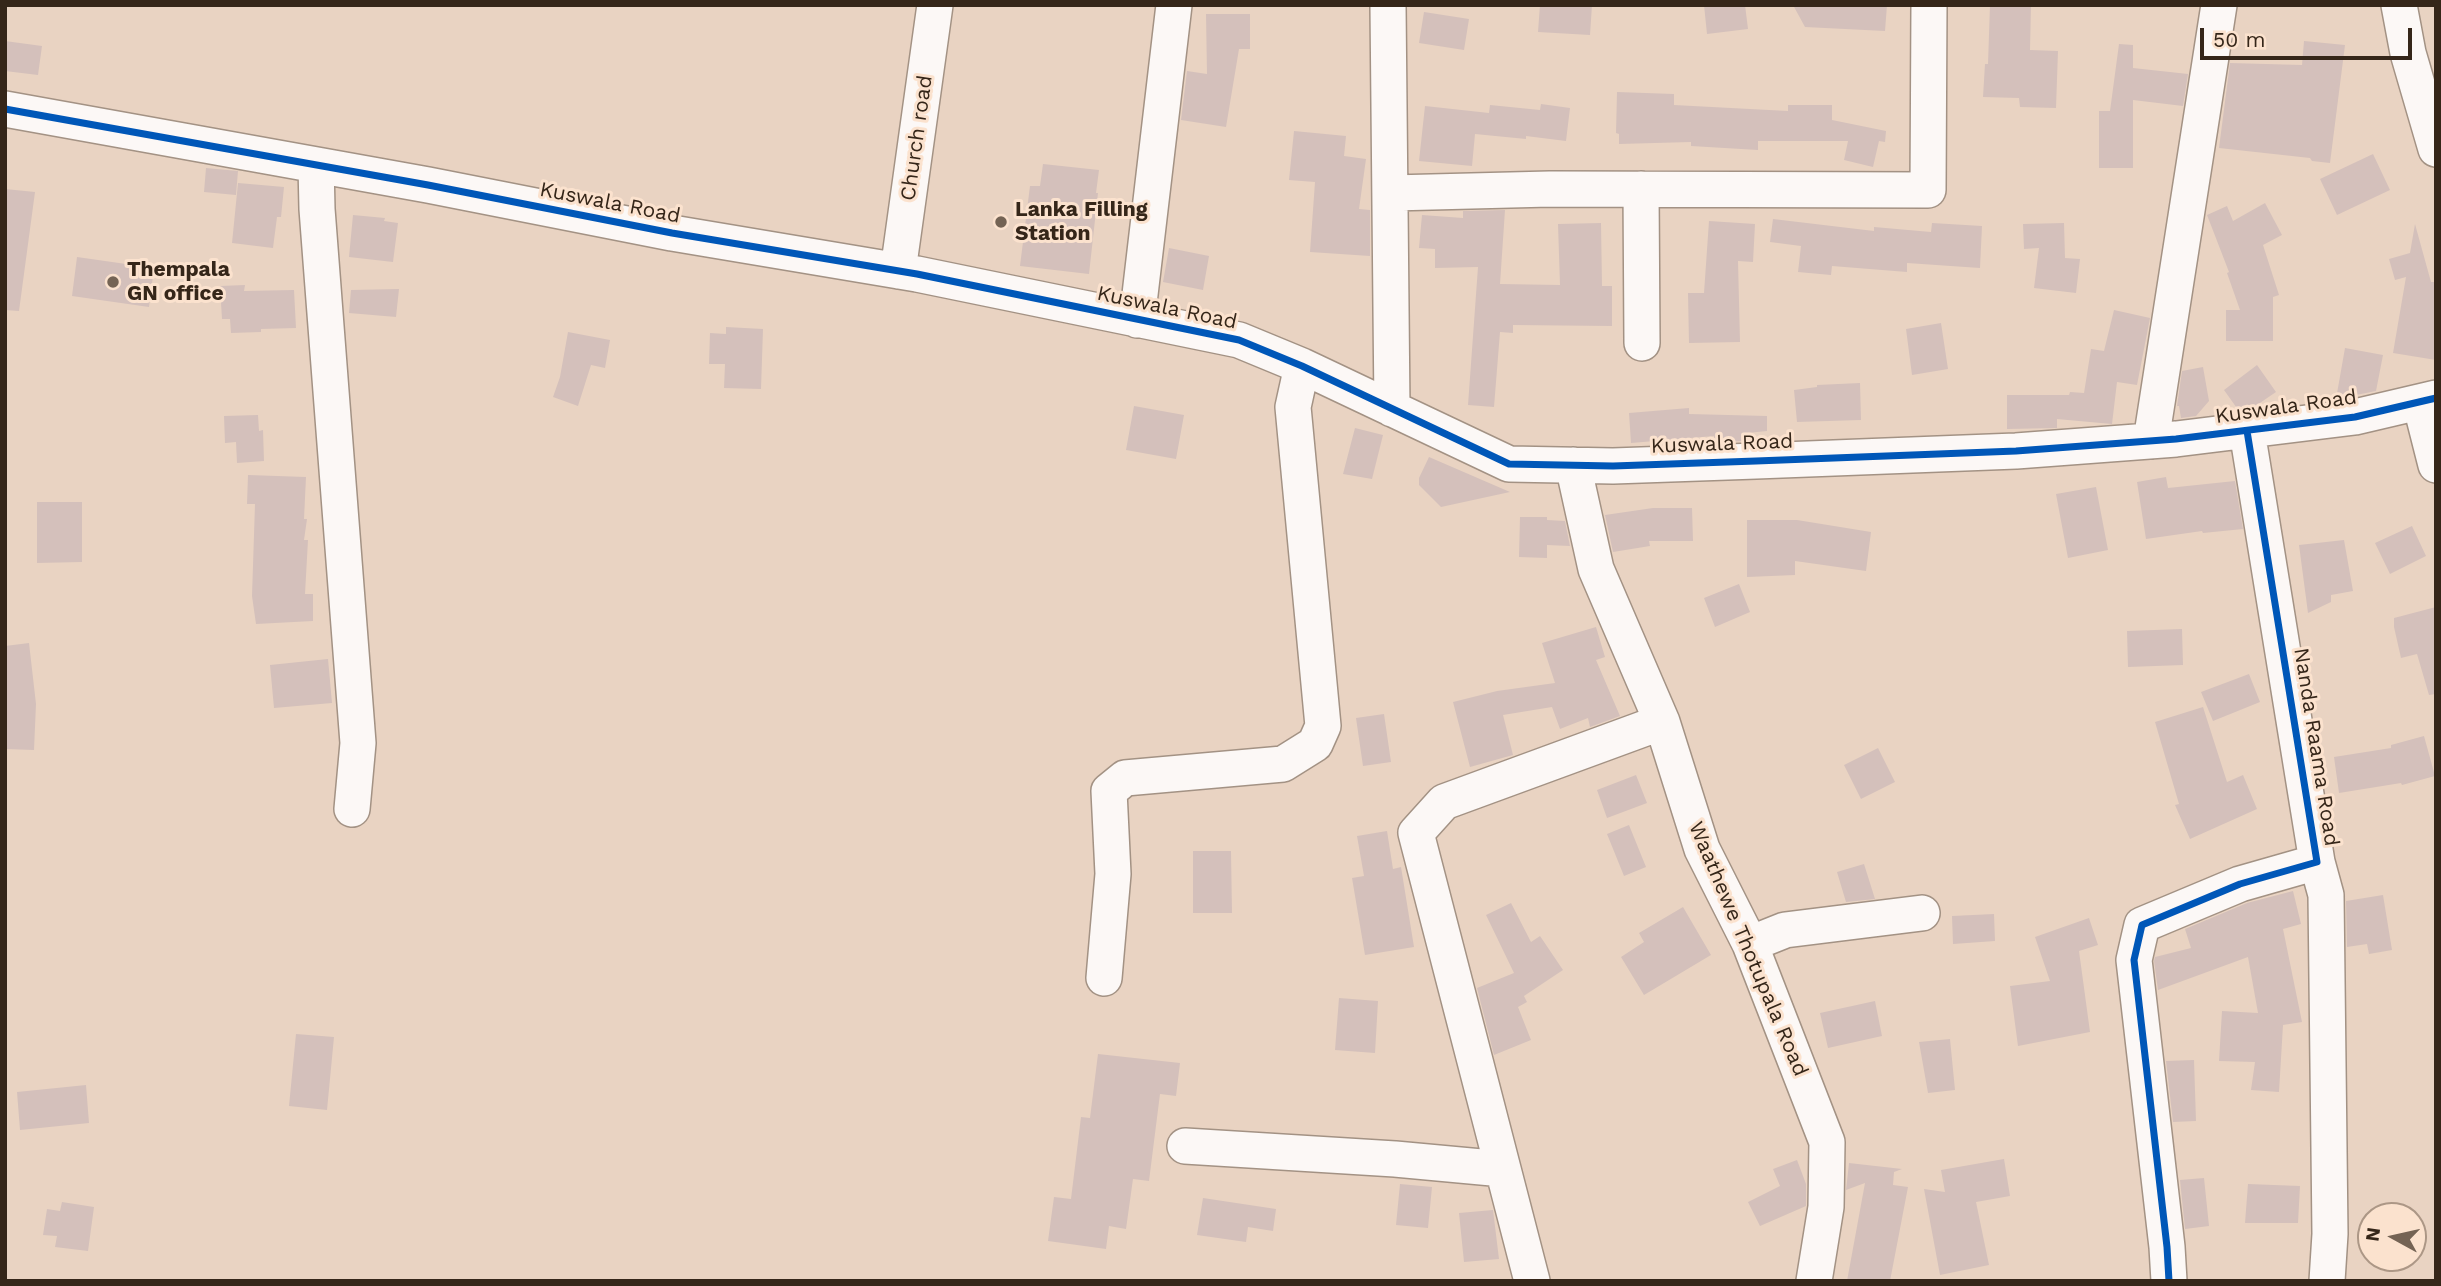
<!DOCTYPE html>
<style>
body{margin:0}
#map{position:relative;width:2441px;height:1286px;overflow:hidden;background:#e9d3c2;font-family:"Work Sans",sans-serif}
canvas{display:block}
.frame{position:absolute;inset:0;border:7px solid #352619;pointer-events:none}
.north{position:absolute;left:2357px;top:1202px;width:70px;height:70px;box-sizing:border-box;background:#fbe2ce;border:2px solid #ac9786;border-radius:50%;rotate:278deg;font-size:19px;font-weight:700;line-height:28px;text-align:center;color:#352619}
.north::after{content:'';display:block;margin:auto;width:24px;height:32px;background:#746354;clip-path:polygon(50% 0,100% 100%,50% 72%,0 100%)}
.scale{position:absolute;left:2200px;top:28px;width:212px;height:32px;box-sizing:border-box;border:4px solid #352619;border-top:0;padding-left:9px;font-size:21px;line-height:24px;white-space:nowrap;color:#352619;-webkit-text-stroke:5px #fbe2ce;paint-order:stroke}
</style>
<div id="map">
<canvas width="2441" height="1286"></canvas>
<div class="frame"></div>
<div class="north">N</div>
<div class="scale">50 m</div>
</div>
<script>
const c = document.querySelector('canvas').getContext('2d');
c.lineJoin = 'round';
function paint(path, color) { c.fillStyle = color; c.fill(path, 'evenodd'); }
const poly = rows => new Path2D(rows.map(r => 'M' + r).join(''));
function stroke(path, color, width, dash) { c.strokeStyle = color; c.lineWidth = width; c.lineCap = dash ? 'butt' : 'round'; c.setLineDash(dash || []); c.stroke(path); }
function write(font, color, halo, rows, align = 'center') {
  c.font = font + ' "Work Sans",sans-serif'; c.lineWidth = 6; c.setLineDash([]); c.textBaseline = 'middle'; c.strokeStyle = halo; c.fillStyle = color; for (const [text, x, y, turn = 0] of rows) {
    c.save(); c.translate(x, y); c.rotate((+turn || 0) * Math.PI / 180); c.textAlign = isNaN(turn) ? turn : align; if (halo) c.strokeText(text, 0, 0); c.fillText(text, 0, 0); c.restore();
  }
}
const building = poly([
 [1540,5,1592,5,1590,35,1538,32],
 [1704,5,1745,5,1748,29,1707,34],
 [1793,5,1887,5,1885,31,1805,27],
 [1990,5,2031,5,2030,50,2058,51,2056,108,2020,107,2019,98,1983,97,1985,64,1988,64],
 [1424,12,1469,19,1464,50,1419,43],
 [1206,14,1250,14,1250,49,1239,49,1226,127,1181,120,1187,71,1207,74],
 [5,41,42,46,38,75,5,71],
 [2304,41,2345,45,2330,163,2312,161,2310,158,2219,148,2230,63,2302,65],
 [2119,44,2133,45,2133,68,2188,74,2183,106,2133,100,2133,168,2099,168,2099,111,2110,111],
 [1617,92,1674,94,1674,105,1788,111,1788,105,1832,105,1832,120,1886,131,1885,142,1879,141,1873,167,1844,160,1848,141,1758,141,1758,150,1691,146,1691,142,1619,144,1619,134,1616,133],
 [1541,104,1570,108,1566,141,1526,136,1526,139,1475,134,1472,166,1419,161,1425,106,1489,113,1490,105,1540,110],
 [1294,131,1346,136,1344,156,1366,159,1359,209,1370,210,1370,256,1310,252,1315,182,1289,180],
 [2373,154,2390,190,2337,215,2320,179],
 [1043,164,1099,170,1096,193,1098,193,1089,274,1020,266,1030,186,1040,186],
 [206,168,238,171,236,195,204,192],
 [238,183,284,187,281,217,277,217,273,248,232,243],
 [5,189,35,192,19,311,5,310],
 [2265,203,2282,235,2263,245,2279,295,2273,297,2273,341,2226,341,2226,310,2240,310,2227,273,2229,272,2207,215,2227,206,2233,221],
 [1505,210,1500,284,1560,285,1558,224,1601,223,1602,286,1612,286,1612,326,1513,325,1513,333,1500,332,1494,407,1468,405,1478,267,1435,268,1435,249,1419,248,1422,215,1463,218,1463,211],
 [353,215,385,218,384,221,398,223,393,262,349,257],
 [1773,219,1874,231,1874,227,1931,232,1932,223,1982,226,1980,268,1907,263,1907,272,1832,266,1831,275,1798,272,1801,246,1770,242],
 [1709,221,1755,224,1753,262,1738,261,1740,342,1689,343,1688,293,1704,293],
 [2064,223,2065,258,2080,259,2076,293,2034,288,2039,248,2024,249,2023,224],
 [2415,224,2431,282,2436,282,2436,360,2393,353,2406,277,2395,280,2389,259,2410,253],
 [1169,248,1209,256,1203,290,1163,282],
 [77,257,154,268,149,307,72,296],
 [245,285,244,291,294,290,296,328,261,329,261,332,231,333,230,319,222,319,220,286],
 [399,289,396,317,349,313,351,290],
 [2114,310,2150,318,2137,385,2117,382,2112,424,2057,419,2057,428,2007,429,2007,395,2069,395,2070,392,2084,393,2091,349,2104,351],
 [1941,323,1948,369,1912,375,1906,329],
 [726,327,763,329,761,389,724,388,725,364,709,364,710,333,726,334],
 [568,332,610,340,605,368,591,365,578,406,553,397,560,377],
 [2345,348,2383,355,2376,391,2336,399],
 [2257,365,2276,392,2251,409,2239,411,2224,390],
 [2203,367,2209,401,2196,416,2181,418,2179,406,2177,406,2182,371],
 [1860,383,1861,420,1797,422,1794,390,1817,387,1817,385],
 [1134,406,1184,415,1176,459,1126,450],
 [1689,408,1689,414,1767,416,1767,431,1747,433,1747,441,1714,442,1714,436,1631,443,1629,413],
 [258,415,259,431,263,430,264,461,237,463,236,442,225,443,224,416],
 [1355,428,1383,435,1372,479,1343,474],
 [1429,457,1510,492,1441,507,1419,485,1419,478],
 [248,475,306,477,304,519,307,519,304,540,308,540,305,594,313,594,313,621,256,624,252,596,255,504,247,504],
 [2166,477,2168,488,2235,481,2243,529,2203,533,2202,531,2146,539,2137,482],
 [2096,487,2108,550,2068,558,2056,494],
 [37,502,82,502,82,562,37,563],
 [1653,508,1692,508,1693,541,1649,541,1650,546,1613,552,1605,515],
 [1520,517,1547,517,1547,520,1565,521,1570,546,1547,545,1547,558,1519,557],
 [1747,520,1797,520,1871,532,1866,571,1795,561,1795,575,1747,577],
 [2412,526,2426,556,2390,574,2375,543],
 [2344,540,2353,591,2331,595,2331,602,2308,613,2299,545],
 [1739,584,1750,612,1715,627,1704,598],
 [2436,607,2436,694,2429,695,2417,654,2401,658,2394,627,2394,618],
 [1596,627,1605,657,1596,660,1620,716,1590,727,1588,718,1560,729,1552,707,1503,715,1513,755,1470,767,1453,702,1497,691,1555,683,1542,643],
 [2182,629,2183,665,2128,667,2127,631],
 [29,643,36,704,34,750,5,749,5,646],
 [328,659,332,703,274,708,270,665],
 [2249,674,2260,702,2213,721,2201,692],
 [2203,707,2227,782,2243,775,2257,809,2190,839,2175,805,2179,804,2155,722],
 [1384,714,1391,762,1363,766,1356,718],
 [2424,736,2435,776,2402,785,2401,783,2339,793,2334,757,2391,748,2391,745],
 [1878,748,1895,782,1861,799,1844,765],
 [1636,775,1647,803,1607,818,1597,790],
 [1629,825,1646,867,1624,876,1607,834],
 [1387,831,1393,869,1401,867,1414,947,1365,955,1352,878,1364,876,1357,836],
 [1193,851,1231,851,1232,913,1193,913],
 [1864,864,1875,899,1846,902,1837,872],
 [2293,891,2301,924,2283,929,2302,1022,2283,1025,2279,1092,2251,1090,2255,1062,2219,1061,2222,1011,2258,1013,2248,957,2158,990,2154,961,2155,957,2191,948,2185,929,2247,903],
 [2383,895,2392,950,2369,954,2367,944,2347,947,2346,901],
 [1511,903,1531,942,1540,936,1563,970,1524,996,1527,1002,1518,1007,1531,1040,1494,1055,1477,988,1514,973,1486,915],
 [1683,907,1711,955,1644,995,1621,957,1644,942,1639,933],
 [1994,914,1995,941,1953,944,1952,916],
 [2089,918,2098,945,2079,951,2090,1032,2018,1046,2010,986,2050,981,2035,937],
 [1339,998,1378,1001,1375,1053,1335,1050],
 [1875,1001,1882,1036,1828,1048,1820,1013],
 [296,1034,334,1037,327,1110,289,1106],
 [1950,1039,1955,1090,1928,1093,1919,1042],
 [1098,1054,1180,1063,1176,1096,1160,1094,1149,1181,1133,1179,1126,1229,1109,1226,1106,1249,1048,1241,1054,1197,1071,1199,1081,1117,1090,1118],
 [2194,1060,2196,1121,2173,1122,2166,1061],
 [86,1085,89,1123,20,1130,17,1092],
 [2004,1159,2010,1196,1976,1202,1989,1265,1940,1275,1924,1189,1945,1192,1941,1170],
 [1797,1160,1806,1184,1806,1206,1760,1226,1748,1202,1780,1186,1773,1169],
 [1849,1163,1902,1169,1894,1172,1893,1185,1908,1187,1890,1281,1847,1281,1865,1183,1846,1190],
 [2204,1178,2209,1226,2185,1229,2180,1180],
 [1400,1184,1432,1187,1428,1228,1396,1225],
 [2248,1184,2300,1186,2298,1223,2245,1223],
 [1203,1198,1276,1209,1273,1231,1248,1227,1246,1242,1197,1235],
 [62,1202,94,1207,88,1251,55,1247,57,1236,43,1235,47,1209,60,1211],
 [1493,1210,1499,1259,1464,1262,1459,1213]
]);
const minor = poly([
 [1388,5,1392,409],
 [2399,5,2408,53,2436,149],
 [5,109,428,185,672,233,917,274,1239,340,1302,366,1509,464,1613,466,1756,461,2016,451,2176,439,2355,417,2436,398],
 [316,165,317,209,358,743,352,809],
 [1641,189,1642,343],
 [1392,193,1550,189,1928,190,1929,5],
 [898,271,935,5],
 [1137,320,1174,5],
 [2420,402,2436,465],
 [2151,441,2219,5],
 [1573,465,1596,569,1662,722,1702,849,1750,944,1827,1142,1826,1207,1814,1281],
 [2317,862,2326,895,2330,1234,2327,1281],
 [1750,944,1785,930,1922,913],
 [1104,978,1113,874,1109,791,1125,778,1283,764,1315,744,1323,726,1293,407,1302,366],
 [1185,1146,1395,1159,1503,1169],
 [1532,1281,1416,833,1444,802,1662,722],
 [2169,1281,2167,1247,2134,960,2142,925,2240,884,2317,862,2247,431]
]);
const cycleway = poly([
 [5,109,428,185,672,233,917,274,1239,340,1302,366,1509,464,1613,466,1756,461,2016,451,2176,439,2355,417,2436,398],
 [2169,1281,2167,1247,2134,960,2142,925,2240,884,2317,862,2247,431]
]);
const markers = [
 [1001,222,7,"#746354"],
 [113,282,7,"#746354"]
];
const streetNames = [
 ["Church road",917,138,-82],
 ["Kuswala Road",610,203,11],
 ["Kuswala Road",1167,308,12],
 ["Kuswala Road",2286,407,-8],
 ["Kuswala Road",1722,444,-2],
 ["Nanda Raama Road",2316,747,81],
 ["Waathewe Thotupala Road",1748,949,67]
];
const poiNames = [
 ["Lanka Filling",1015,210],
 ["Station",1015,234],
 ["Thempala",127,270],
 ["GN office",127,294]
];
paint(building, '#d4c0bb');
stroke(minor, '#a39284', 38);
stroke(minor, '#fcf8f6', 35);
stroke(cycleway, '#0057b8', 7);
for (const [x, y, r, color] of markers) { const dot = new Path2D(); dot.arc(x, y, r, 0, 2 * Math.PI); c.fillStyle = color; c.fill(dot); stroke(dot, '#fbe2ce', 2.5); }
write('21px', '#352619', '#fbe2ce', streetNames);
write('bold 21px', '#352619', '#fbe2ce', poiNames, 'left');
</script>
